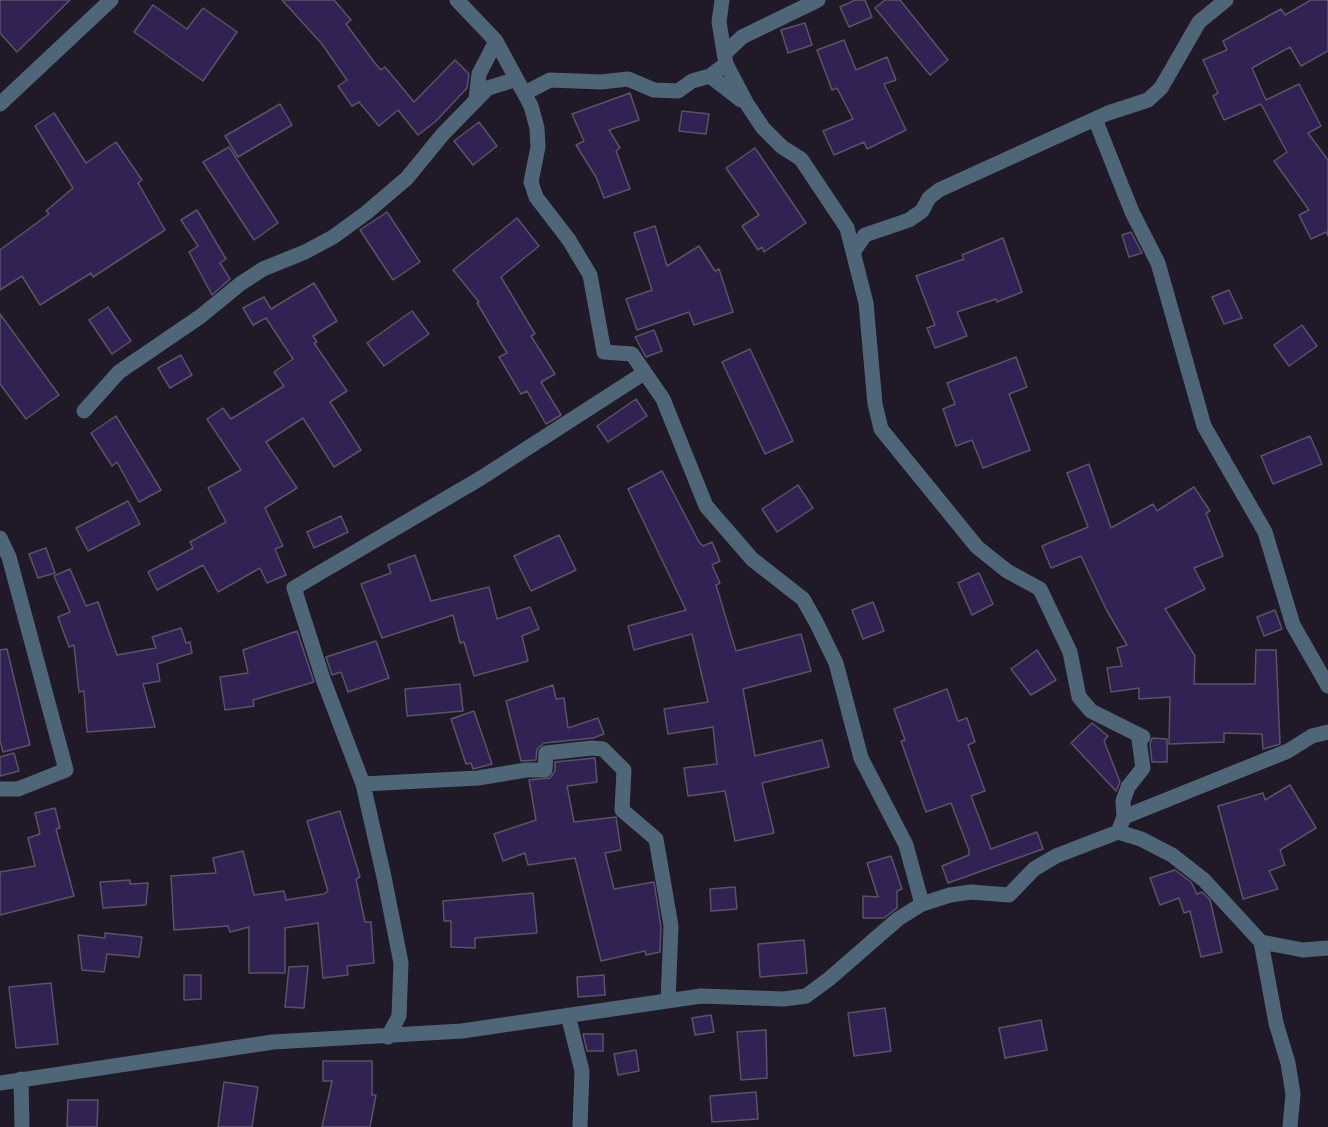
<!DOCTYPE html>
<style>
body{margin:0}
canvas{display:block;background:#201928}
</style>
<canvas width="1328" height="1127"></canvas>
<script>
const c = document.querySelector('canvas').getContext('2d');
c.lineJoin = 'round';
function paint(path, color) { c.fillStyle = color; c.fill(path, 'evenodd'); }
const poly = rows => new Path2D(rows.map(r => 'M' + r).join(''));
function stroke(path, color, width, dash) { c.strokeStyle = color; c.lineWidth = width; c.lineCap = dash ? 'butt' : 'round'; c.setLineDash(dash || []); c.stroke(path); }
const building = poly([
 [0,0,70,0,17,52,0,33,0,0],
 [282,0,334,0,351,20,346,24,374,62,381,70,385,67,414,102,455,60,469,74,467,88,436,121,418,135,398,110,379,126,359,102,352,106,338,86,347,80,322,44,282,0],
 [855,0,865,0,872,17,849,27,840,7,855,0],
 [885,0,900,0,948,60,930,75,875,8,885,0],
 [1311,0,1328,0,1328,51,1301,66,1290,47,1252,68,1266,100,1299,84,1321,126,1308,133,1328,160,1328,236,1326,232,1311,239,1299,215,1309,210,1274,161,1287,152,1261,104,1224,120,1213,96,1218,93,1203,60,1227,50,1223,41,1281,9,1285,15,1311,0],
 [153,5,187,29,203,8,237,32,203,81,134,32,153,5],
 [805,23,812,45,788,53,781,30,805,23],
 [844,40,856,70,887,57,896,80,884,84,906,130,867,149,864,142,834,155,823,131,853,119,837,88,832,90,817,50,844,40],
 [630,93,639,120,609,130,620,148,616,151,630,189,604,198,596,177,576,145,584,141,572,114,630,93],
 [280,104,292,125,238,157,225,136,280,104],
 [682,111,709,114,706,134,679,131,682,111],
 [54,113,86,163,116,142,142,180,138,183,165,230,93,277,91,273,40,305,22,276,0,290,0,250,49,214,46,211,73,188,35,126,54,113],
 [479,122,497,146,473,165,454,141,479,122],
 [229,147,278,223,254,240,203,162,229,147],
 [755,148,806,223,764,252,762,247,758,250,742,226,759,215,726,168,755,148],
 [197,210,226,259,220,263,230,279,212,295,189,252,198,246,181,220,197,210],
 [387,212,420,262,393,280,360,230,387,212],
 [517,218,539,246,501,277,535,334,531,336,555,374,541,382,561,415,546,424,527,391,521,394,499,357,507,353,477,303,479,302,453,270,517,218],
 [655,226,667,266,699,246,715,271,719,269,733,312,694,325,689,312,637,330,626,299,652,290,634,233,655,226],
 [1131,232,1142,253,1129,257,1122,235,1131,232],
 [1003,238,1022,292,997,302,996,299,957,312,967,336,935,348,927,328,935,325,916,276,964,259,962,255,1003,238],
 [314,283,337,321,313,336,317,342,314,343,347,391,330,402,361,450,334,467,303,418,266,442,297,488,265,508,283,546,275,549,286,575,267,583,260,568,218,592,203,565,157,590,148,572,193,548,190,542,226,522,208,488,241,470,207,419,223,408,231,419,284,386,274,372,293,359,266,318,253,325,243,308,264,297,271,309,314,283],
 [1229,290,1242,318,1224,324,1212,297,1229,290],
 [108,307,131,341,112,354,89,320,108,307],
 [412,311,429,334,384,366,367,343,412,311],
 [0,314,59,395,26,419,0,384,0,314],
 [1302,325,1317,346,1289,366,1274,345,1302,325],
 [654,330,662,351,646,357,635,337,654,330],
 [750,349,793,441,765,454,722,362,750,349],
 [181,355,192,375,170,388,158,368,181,355],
 [1016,357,1027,387,1009,394,1030,450,983,468,972,440,956,446,943,409,955,404,947,383,1016,357],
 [636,399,647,416,608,442,597,426,636,399],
 [116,416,161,490,139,502,117,462,112,466,91,433,116,416],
 [1310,436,1322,464,1273,484,1261,456,1310,436],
 [1089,464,1111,528,1153,504,1157,511,1194,487,1210,511,1206,513,1223,556,1194,568,1205,589,1165,609,1195,656,1194,684,1255,684,1256,650,1276,650,1280,744,1263,749,1262,734,1224,733,1224,742,1169,744,1170,697,1139,699,1139,688,1111,692,1107,668,1122,666,1117,648,1127,645,1106,609,1081,556,1051,568,1042,546,1088,527,1067,473,1089,464],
 [662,471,699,542,703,546,712,542,720,561,712,565,720,583,716,585,736,651,801,634,811,671,743,689,755,756,822,740,829,767,762,783,774,833,735,841,725,791,688,796,684,768,717,764,713,727,668,734,664,709,708,702,692,634,634,650,628,626,686,610,628,489,662,471],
 [798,485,813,508,777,532,762,509,798,485],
 [128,501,140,524,88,551,76,528,128,501],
 [341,516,348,532,314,548,307,532,341,516],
 [559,535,576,570,531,591,514,556,559,535],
 [46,548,55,573,38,578,29,554,46,548],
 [415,555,431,601,489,587,497,619,530,607,539,629,522,636,528,661,474,676,464,642,460,643,453,615,382,638,361,584,391,573,388,565,415,555],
 [70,569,86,606,98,602,117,655,156,648,152,637,181,628,186,643,190,642,192,653,157,664,160,681,143,684,155,727,87,732,84,691,79,692,74,645,69,647,58,617,70,612,54,576,70,569],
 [979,573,993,604,972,615,958,583,979,573],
 [873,602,884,631,863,639,852,610,873,602],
 [1275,610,1282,629,1264,636,1257,617,1275,610],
 [297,631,314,682,253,700,254,706,225,710,220,677,248,673,243,650,297,631],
 [376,641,389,678,348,692,341,672,332,675,326,657,376,641],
 [7,649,30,745,3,752,0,741,0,650,7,649],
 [1037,650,1056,680,1031,695,1011,669,1037,650],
 [460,684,463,711,407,716,405,689,460,684],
 [553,685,556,699,564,698,568,728,598,718,604,734,593,738,544,743,537,749,536,760,521,761,506,701,553,685],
 [947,689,958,721,967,718,975,742,968,745,985,791,971,796,991,849,1037,832,1043,849,948,883,942,866,969,855,969,850,951,803,926,812,901,741,905,740,894,709,947,689],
 [474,711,492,764,473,769,471,763,466,764,451,719,474,711],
 [1092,723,1108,736,1104,741,1120,782,1116,791,1071,743,1092,723],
 [1152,738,1167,739,1167,762,1152,762,1150,744,1152,738],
 [14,753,19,771,0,776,0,757,14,753],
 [595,758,597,782,567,786,574,822,616,817,621,850,605,853,614,889,654,882,661,927,660,952,646,955,645,951,601,961,575,858,528,865,525,853,503,861,494,834,536,820,529,780,550,778,555,771,555,762,595,758],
 [1290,785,1316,828,1280,850,1285,865,1269,871,1278,889,1243,899,1218,806,1263,793,1265,800,1290,785],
 [55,808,60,828,56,829,74,896,0,915,0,872,35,866,28,838,40,834,35,813,55,808],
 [340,811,360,877,356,879,365,922,371,922,374,963,347,966,348,975,323,978,318,923,285,928,285,973,249,973,249,927,230,932,228,926,174,930,171,876,216,873,213,858,243,851,254,895,284,891,286,900,324,894,328,891,307,821,340,811],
 [891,856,902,889,897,891,897,908,884,918,863,918,863,896,878,897,867,863,891,856],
 [1175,870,1191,882,1197,894,1202,892,1210,900,1222,952,1201,957,1190,911,1184,913,1179,898,1160,905,1150,878,1175,870],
 [130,880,130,884,148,883,146,905,103,908,100,882,130,880],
 [735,887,737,909,711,911,710,889,735,887],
 [533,893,537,933,475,938,475,948,451,947,451,921,444,921,443,901,533,893],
 [105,933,142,937,139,957,107,954,104,972,82,970,78,935,105,938,105,933],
 [804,940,807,973,760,977,758,944,804,940],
 [308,966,304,1008,285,1007,289,967,308,966],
 [184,975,201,975,201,999,184,1000,184,975],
 [604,975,605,995,578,997,577,977,604,975],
 [51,983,58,1044,16,1048,9,987,51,983],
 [885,1008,891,1051,854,1056,848,1013,885,1008],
 [711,1015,714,1032,695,1035,692,1018,711,1015],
 [1041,1020,1047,1050,1005,1058,999,1028,1041,1020],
 [766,1030,767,1078,741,1080,737,1032,766,1030],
 [583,1034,603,1034,603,1051,587,1051,583,1034],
 [636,1050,639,1071,618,1075,614,1054,636,1050],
 [323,1061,372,1061,372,1095,376,1095,370,1127,322,1127,332,1081,323,1081,323,1061],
 [224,1082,258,1087,252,1127,218,1127,224,1082],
 [756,1092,758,1119,712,1122,710,1096,756,1092],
 [68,1100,98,1100,97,1127,67,1127,68,1100]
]);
const minor = poly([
 [457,0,496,41,531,106,537,128,538,147,531,182,536,197,569,240,590,275,604,352,632,354,663,399,706,506,752,559,803,599,816,622,836,663,861,758,906,845,922,904],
 [722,0,719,22,726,64,747,104,763,128,782,147,801,159,847,228,866,303,875,404,881,429,977,547,1007,571,1040,589,1070,652,1079,697,1091,711,1143,737,1139,740,1143,768,1128,787,1123,801,1124,817,1118,832],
 [724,54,742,37,818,0],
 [710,76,741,100],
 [525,93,550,80,601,82,628,79,654,90,678,91,692,81,710,76,726,64],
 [476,99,479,74,496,41],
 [0,104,111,0],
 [1095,119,1132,212,1158,263,1204,426,1265,532,1293,625,1328,686],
 [854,251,865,235,909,220,922,211,929,198,939,190,1108,113,1148,100,1161,88,1199,22,1226,0],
 [84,411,119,372,201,316,240,284,263,269,305,252,333,237,366,213,407,178,443,134,488,88,514,80],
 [0,538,9,557,66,770,18,789,0,789],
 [363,784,478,778,526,770,545,770,546,753,592,748,603,749,624,770,622,810,656,839,671,926,668,1001],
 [1124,817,1288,751,1312,736,1328,732],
 [1261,942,1276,1023,1288,1063,1293,1094,1290,1127],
 [568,1015,582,1071,580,1127],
 [388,1037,399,1016,401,963,384,877,363,784,323,679,294,588,481,478,644,373],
 [21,1079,22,1127],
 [0,1083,273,1042,462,1031,701,996,784,999,806,996,829,979,898,919,922,904,950,895,971,892,1009,895,1034,869,1056,856,1118,832,1141,839,1172,855,1204,880,1261,942,1303,950,1328,948]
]);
paint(building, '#312253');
stroke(building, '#585466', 1.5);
stroke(minor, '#4e6677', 15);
</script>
